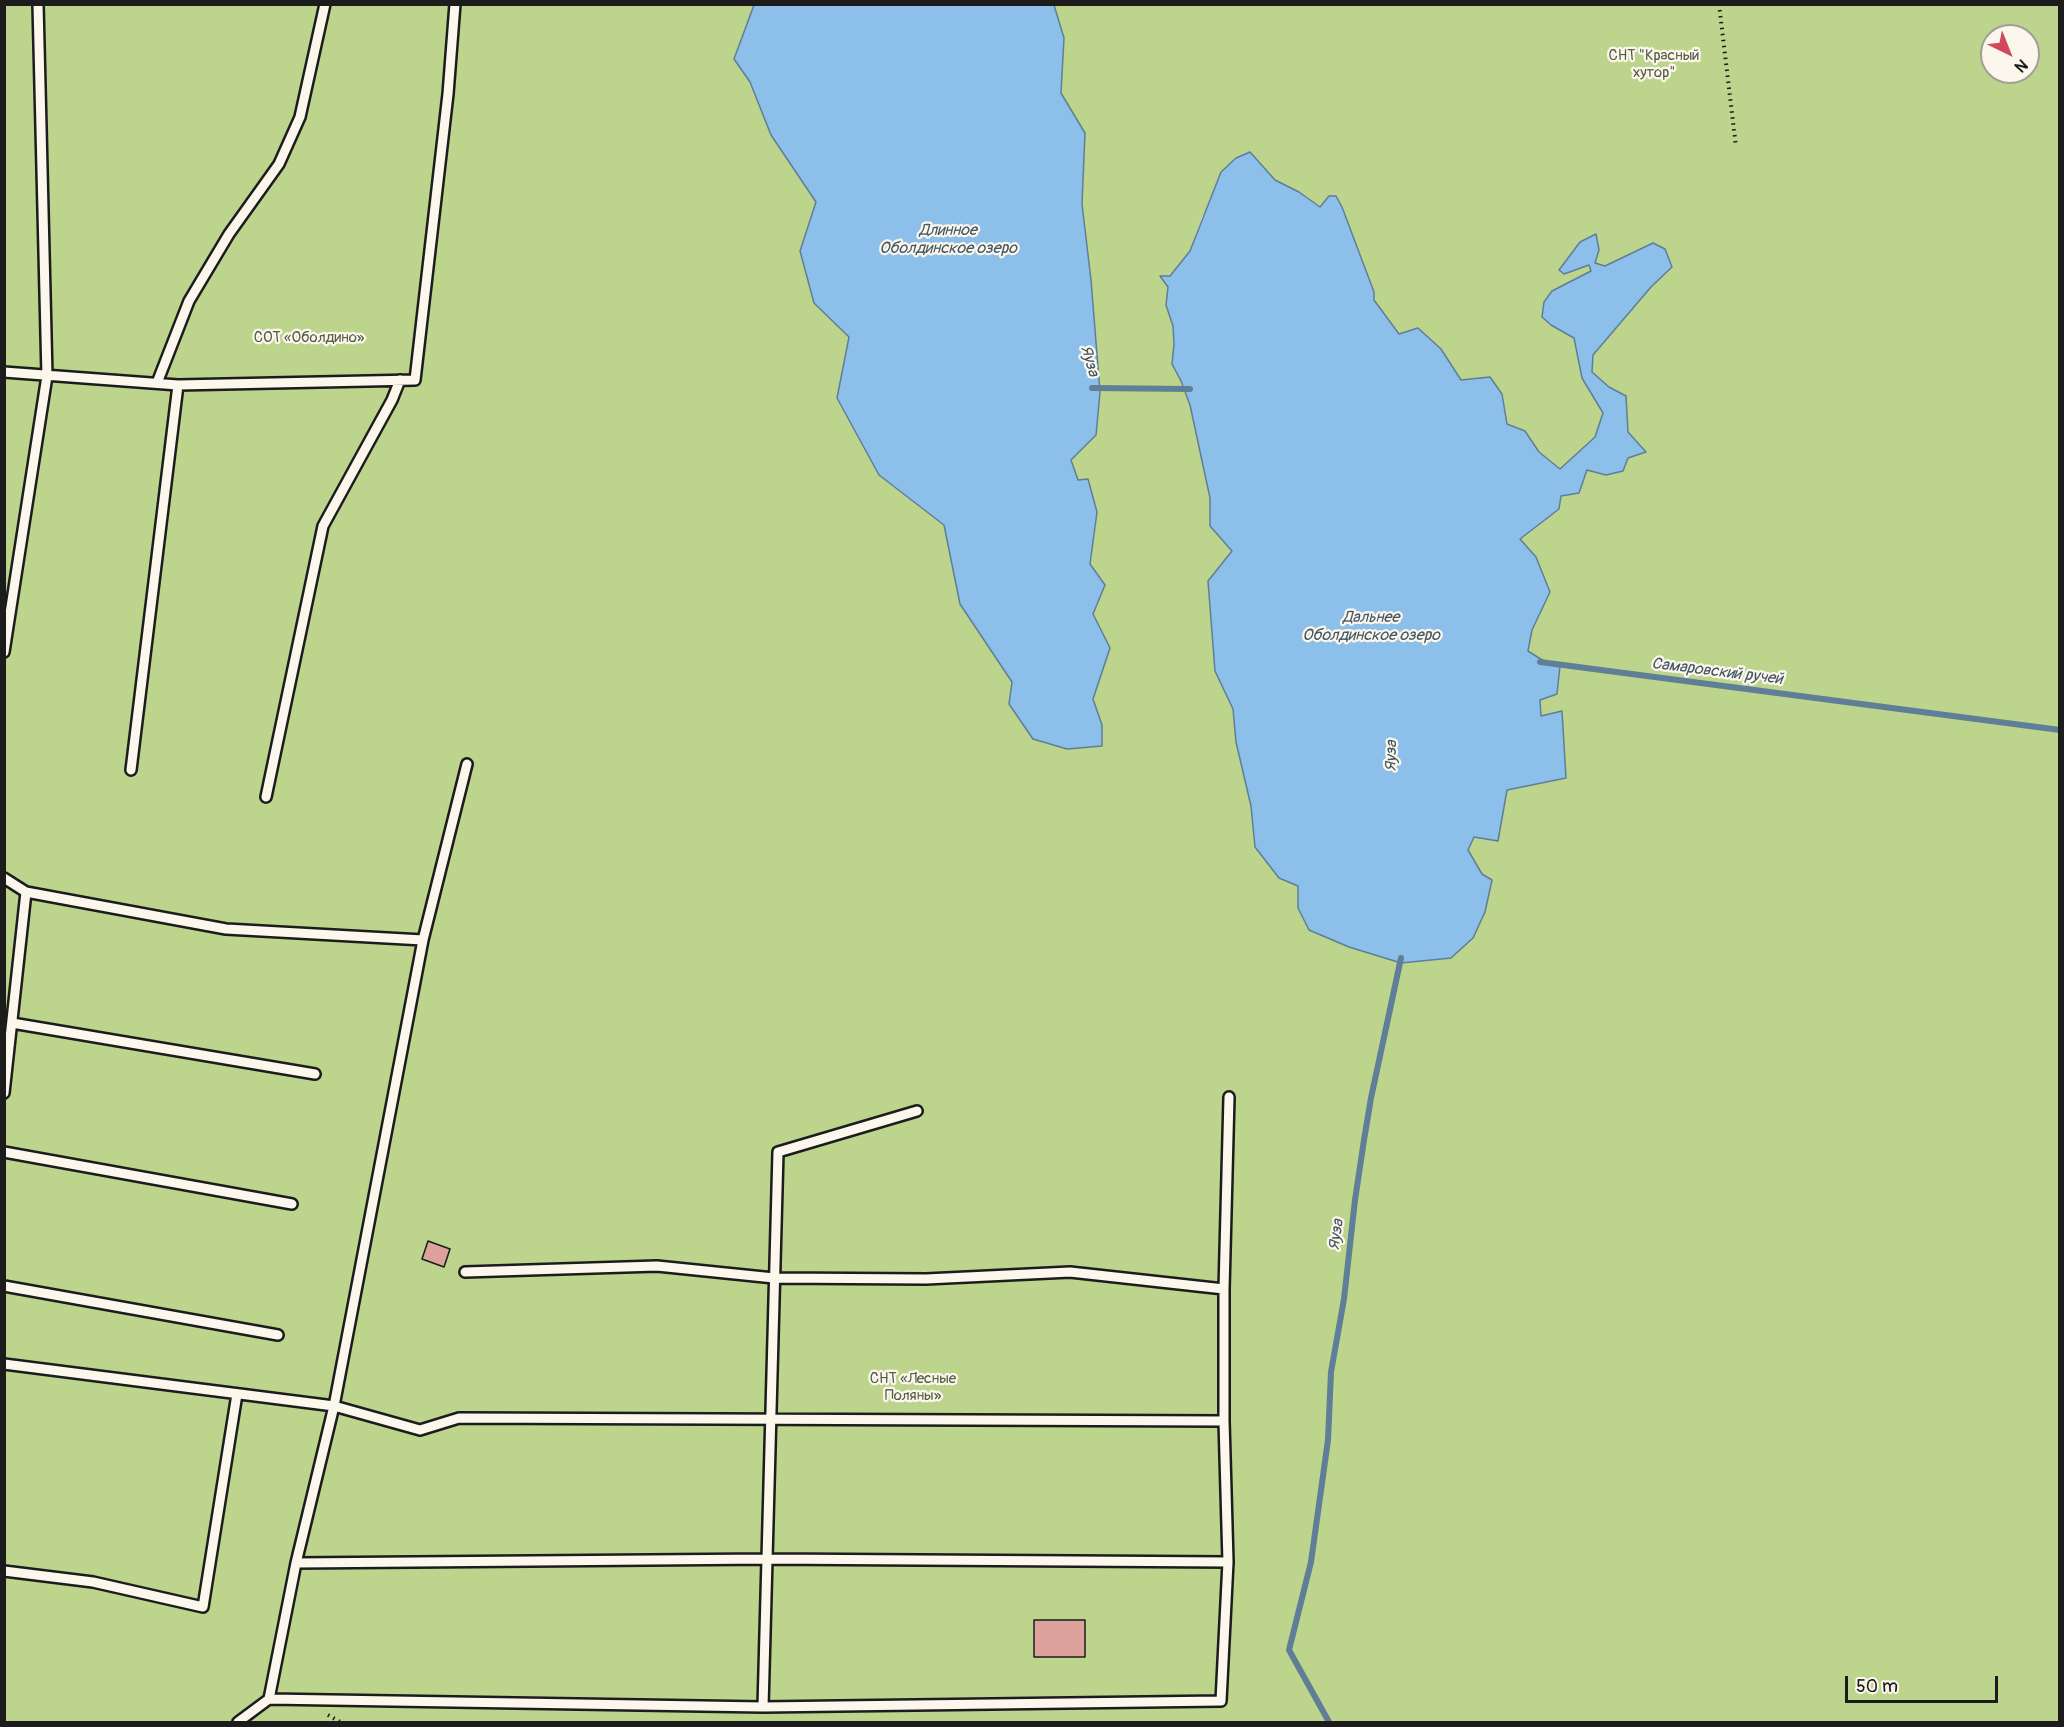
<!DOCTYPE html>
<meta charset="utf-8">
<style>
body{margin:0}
#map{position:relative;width:2064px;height:1727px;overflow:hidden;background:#fbf7ec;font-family:Pangolin,sans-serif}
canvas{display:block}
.frame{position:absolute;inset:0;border:6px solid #1c1c1c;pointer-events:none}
.north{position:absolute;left:1980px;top:24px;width:60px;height:60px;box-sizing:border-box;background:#fbf7ec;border:2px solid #a29f99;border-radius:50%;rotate:137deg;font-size:16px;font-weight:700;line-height:24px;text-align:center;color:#1c1c1c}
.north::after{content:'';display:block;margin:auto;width:21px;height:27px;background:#d1495b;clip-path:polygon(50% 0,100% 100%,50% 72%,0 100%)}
.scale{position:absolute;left:1845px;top:1676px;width:153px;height:27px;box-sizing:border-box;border:3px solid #1c1c1c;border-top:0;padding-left:8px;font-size:18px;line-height:21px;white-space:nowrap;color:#1c1c1c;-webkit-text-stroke:4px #fbf7ec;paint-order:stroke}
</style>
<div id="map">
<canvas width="2064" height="1727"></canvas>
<div class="frame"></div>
<div class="north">N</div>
<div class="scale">50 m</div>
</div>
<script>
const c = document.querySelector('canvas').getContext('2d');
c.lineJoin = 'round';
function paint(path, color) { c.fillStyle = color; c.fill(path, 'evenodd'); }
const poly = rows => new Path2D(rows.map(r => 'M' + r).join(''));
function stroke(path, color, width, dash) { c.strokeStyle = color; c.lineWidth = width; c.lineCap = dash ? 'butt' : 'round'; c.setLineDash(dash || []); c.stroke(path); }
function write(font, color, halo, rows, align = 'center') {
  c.font = font + ' Pangolin,sans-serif'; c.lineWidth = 4.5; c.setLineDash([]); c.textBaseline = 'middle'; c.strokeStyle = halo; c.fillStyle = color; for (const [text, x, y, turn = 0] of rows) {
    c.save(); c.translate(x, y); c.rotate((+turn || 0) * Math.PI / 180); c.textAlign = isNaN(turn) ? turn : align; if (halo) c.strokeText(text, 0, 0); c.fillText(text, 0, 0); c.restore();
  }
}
const green = poly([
 [5,5,754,5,734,59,750,82,771,135,816,202,800,252,814,303,849,337,837,398,879,475,944,525,960,604,1012,682,1009,704,1033,739,1102,725,1093,699,1109,648,1093,614,1105,585,1090,564,1097,512,1078,480,1071,460,1096,435,1100,392,1091,280,1082,204,1085,133,1061,93,1064,38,1054,5,2059,5,2059,1722,5,1722],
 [1992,36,2028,36,2028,72,1992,72],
 [1250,152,1275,180,1299,192,1321,207,1336,196,1342,207,1374,292,1374,300,1399,334,1418,329,1441,349,1461,380,1502,394,1507,424,1525,431,1539,452,1560,469,1595,437,1603,413,1582,378,1574,338,1551,325,1552,291,1592,271,1589,264,1564,274,1559,270,1596,234,1599,250,1595,263,1605,267,1653,243,1665,249,1671,268,1651,287,1593,354,1592,372,1609,387,1626,396,1628,432,1606,475,1587,470,1561,496,1559,509,1520,539,1536,557,1550,591,1532,630,1528,651,1547,663,1540,700,1541,717,1562,711,1566,778,1507,790,1498,841,1474,837,1468,850,1482,874,1492,880,1485,912,1401,963,1349,947,1309,930,1298,908,1298,886,1279,878,1255,847,1251,806,1236,742,1233,709,1215,670,1232,551,1210,526,1210,498,1190,405,1181,381,1172,364,1174,344,1173,326,1166,305,1170,276,1190,251,1202,217]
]);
const water = poly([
 [754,5,1054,5,1064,38,1061,93,1085,133,1082,204,1091,280,1100,392,1096,435,1071,460,1078,480,1088,479,1097,512,1090,564,1105,585,1093,614,1110,648,1093,699,1102,725,1102,746,1067,749,1033,739,1009,704,1012,682,960,604,944,525,879,475,837,398,849,337,814,303,800,251,816,202,771,135,750,82,734,59,754,5],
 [1250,152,1275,180,1299,192,1320,207,1329,196,1336,196,1342,207,1374,292,1374,300,1399,334,1418,328,1441,349,1461,380,1490,377,1502,394,1507,424,1525,431,1539,452,1560,469,1595,437,1603,413,1582,378,1574,338,1551,325,1542,317,1544,302,1552,291,1591,271,1589,265,1564,274,1559,270,1580,242,1596,234,1599,250,1595,263,1605,266,1653,243,1665,249,1672,267,1651,287,1593,355,1592,372,1609,387,1626,396,1628,432,1646,452,1628,458,1623,471,1606,475,1587,470,1579,493,1561,496,1559,509,1520,539,1536,557,1550,592,1532,630,1528,651,1547,663,1560,666,1557,694,1540,700,1541,716,1562,711,1566,778,1507,790,1498,841,1474,837,1468,850,1482,874,1492,880,1485,912,1473,938,1451,958,1401,963,1349,947,1309,930,1298,908,1298,886,1279,878,1255,847,1251,806,1236,742,1233,709,1215,671,1208,581,1232,551,1210,526,1210,498,1190,405,1181,381,1172,364,1174,344,1173,326,1166,305,1168,287,1160,276,1170,276,1190,251,1221,172,1236,158,1250,152]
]);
const stream = poly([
 [1092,388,1190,389],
 [1540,662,2060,730],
 [1329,1722,1289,1650,1311,1562,1328,1440,1331,1372,1344,1299,1355,1200,1364,1140,1371,1098,1401,958]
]);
const building = poly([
 [428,1241,450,1249,444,1267,422,1259,428,1241],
 [1034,1620,1085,1620,1085,1657,1034,1657,1034,1620]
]);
const path = poly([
 [1719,4,1736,147],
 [328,1715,340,1722]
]);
const lane = poly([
 [4,372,178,385,415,380,448,94,455,4],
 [157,383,189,301,229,234,279,164,300,117,325,4],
 [4,652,47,376,38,4],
 [131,770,178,385],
 [266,797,323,526,392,400,400,380],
 [4,878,26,892,226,929,423,940],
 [12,1023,315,1074],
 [4,1093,26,892],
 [4,1152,292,1204],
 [465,1272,657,1266,774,1278,926,1279,1070,1272,1224,1289],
 [4,1286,278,1335],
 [4,1364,334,1406,420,1430,459,1418,1224,1421],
 [296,1563,767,1559,1228,1562],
 [4,1571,93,1582,203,1607,237,1394],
 [269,1699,296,1563,334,1406,423,940,467,764],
 [763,1707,778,1152,917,1111],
 [238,1722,269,1699,763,1707,1221,1701,1228,1562,1224,1421,1224,1289,1229,1097]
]);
const parkNames = [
 ["СНТ \"Красный",1654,56],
 ["хутор\"",1654,73],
 ["СОТ «Оболдино»",309,338],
 ["СНТ «Лесные",913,1379],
 ["Поляны»",913,1396]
];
const waterNames = [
 ["Длинное",948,231],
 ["Оболдинское озеро",948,249],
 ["Яуза",1089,361,74],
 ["Дальнее",1371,618],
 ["Оболдинское озеро",1371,636],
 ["Самаровский ручей",1717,672,7],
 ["Яуза",1392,756,-89],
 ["Яуза",1337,1235,-82]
];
paint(green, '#bcd48b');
paint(water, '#8cbfe9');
stroke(water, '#5f7e97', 1.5);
stroke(stream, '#5f7e97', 6);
paint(building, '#dca29b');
stroke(building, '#1c1c1c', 1.5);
stroke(lane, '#1c1c1c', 14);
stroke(path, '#1c1c1c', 4, [1.5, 4.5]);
stroke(lane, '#fbf7ec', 9);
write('15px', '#545c43', '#fbf7ec', parkNames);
write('italic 16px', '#435564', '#fbf7ec', waterNames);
</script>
